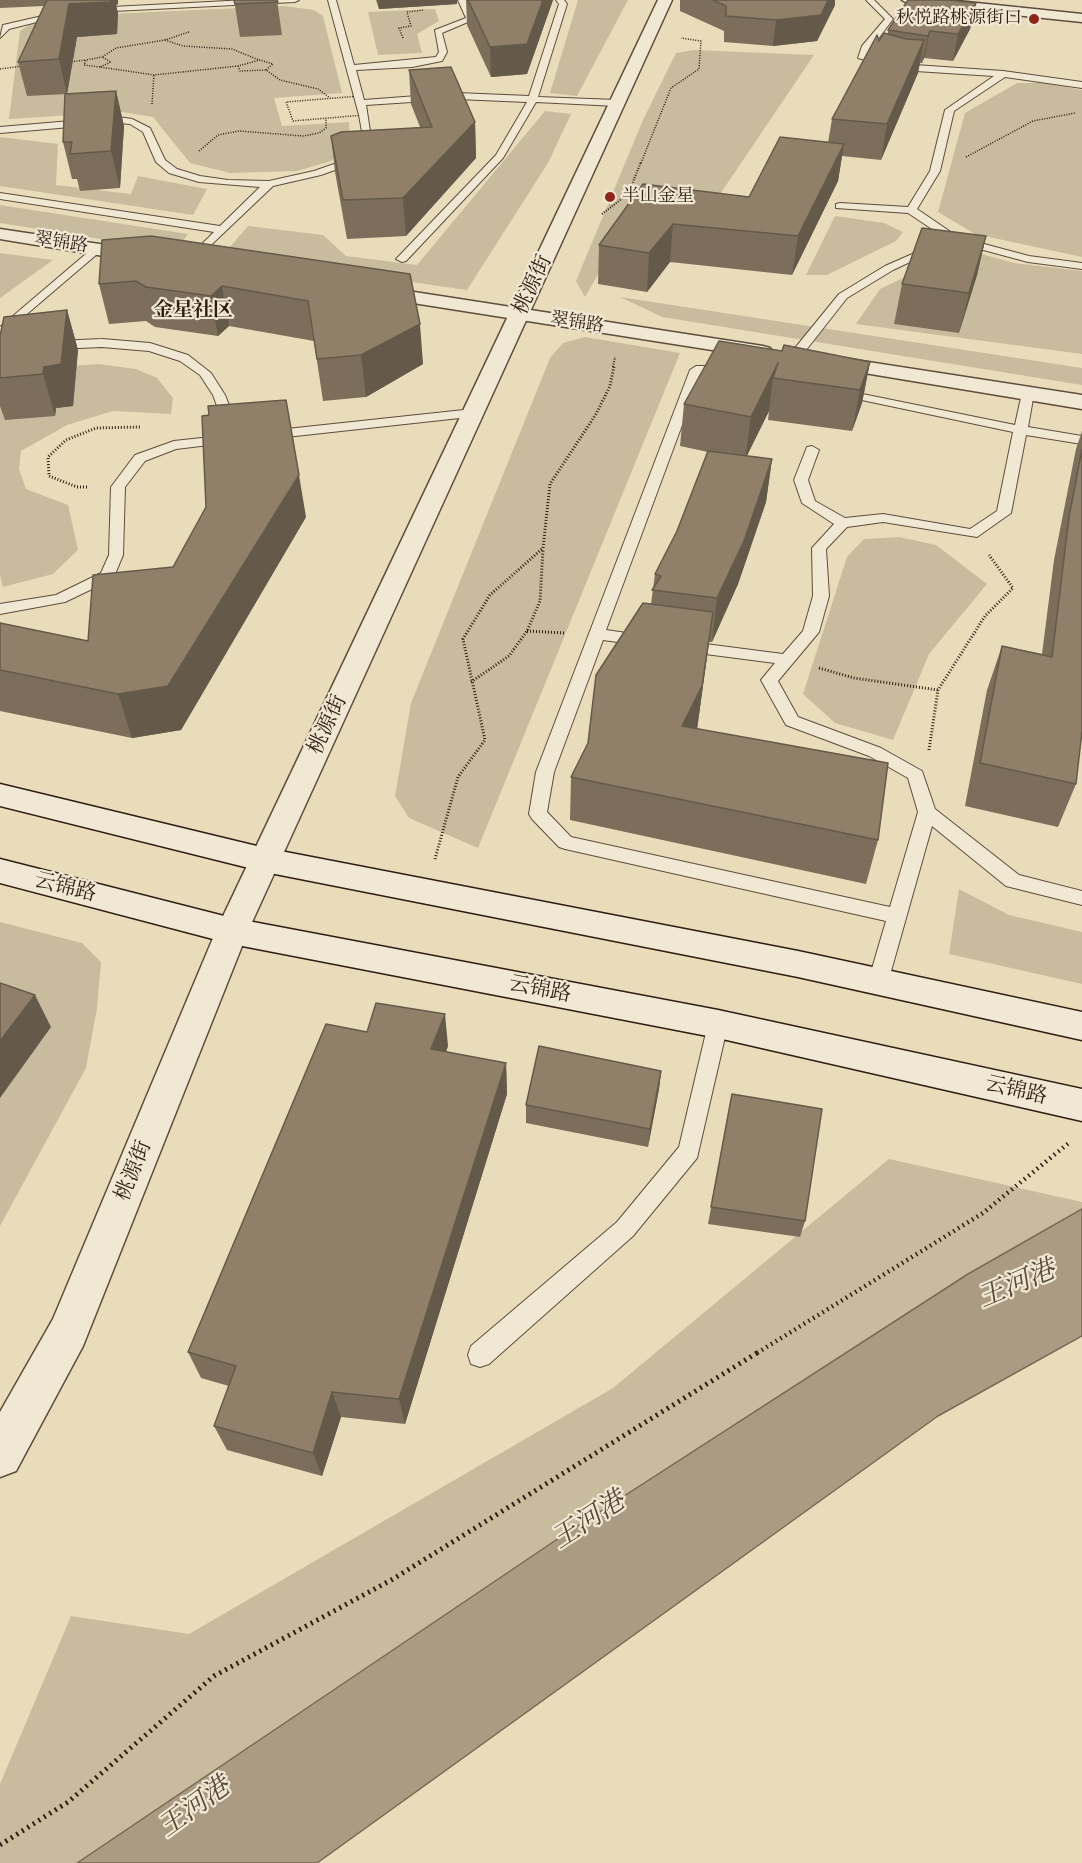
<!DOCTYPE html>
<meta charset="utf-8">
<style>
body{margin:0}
canvas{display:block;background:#e9dcbb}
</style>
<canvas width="1082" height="1863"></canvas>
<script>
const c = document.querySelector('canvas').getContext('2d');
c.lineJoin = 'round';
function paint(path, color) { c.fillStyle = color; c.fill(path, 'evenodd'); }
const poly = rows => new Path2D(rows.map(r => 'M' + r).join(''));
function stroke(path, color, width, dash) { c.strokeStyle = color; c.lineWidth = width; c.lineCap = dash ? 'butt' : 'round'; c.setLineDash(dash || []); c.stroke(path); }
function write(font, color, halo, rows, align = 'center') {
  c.font = font + ' "IM FELL Great Primer","Noto Serif SC",serif'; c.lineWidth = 4.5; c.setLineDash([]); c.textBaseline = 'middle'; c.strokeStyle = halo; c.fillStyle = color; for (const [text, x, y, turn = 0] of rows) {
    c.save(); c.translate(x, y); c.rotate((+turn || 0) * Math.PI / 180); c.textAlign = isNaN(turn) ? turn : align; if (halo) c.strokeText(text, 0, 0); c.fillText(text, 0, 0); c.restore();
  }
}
const green = poly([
 [578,0,628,0,577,96,550,93],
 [284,6,314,10,323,16,342,93,274,98,282,126,349,122,350,143,331,161,297,171,230,173,190,163,153,117,122,112,9,119,20,31,29,25,66,16],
 [435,9,439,21,417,34,422,53,378,55,368,12],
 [694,50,814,55,706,215,637,207,585,297,576,281,643,120,676,53],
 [1017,83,1045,83,1082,90,1082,257,975,234,938,212,965,113],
 [545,111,571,114,548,163,467,290,223,255,248,226,323,235,346,256,417,265],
 [0,137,58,144,56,185,131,194,138,176,207,189,193,215,0,186],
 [0,205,188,234,176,251,0,223],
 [835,216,884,223,903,232,896,241,827,275,806,275],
 [964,249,1014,263,1082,271,1082,354,856,324,880,289],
 [0,253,53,260,0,298],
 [620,297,1082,368,1082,385,662,317],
 [585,337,680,353,478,848,409,818,395,796,411,703,550,358,563,343],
 [99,364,136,369,157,378,173,398,171,414,113,411,67,425,21,451,19,469,26,489,68,505,78,550,53,574,3,587,0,575,0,371],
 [899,537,936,545,987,584,929,654,893,740,835,723,803,694,847,557,864,539],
 [959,889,1009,915,1082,932,1082,984,949,954],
 [0,922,82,943,101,962,97,1008,86,1068,0,1226],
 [889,1159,1082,1202,1082,1209,968,1274,559,1538,77,1863,0,1863,0,1784,71,1616,189,1634,613,1388]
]);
const water = poly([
 [1082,1209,1082,1336,938,1416,317,1863,77,1863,559,1538,968,1274,1082,1209]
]);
const pathFar4 = poly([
 [189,32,165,40,116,48,102,57,111,62,100,67,154,75,238,66,260,60,273,64,266,70],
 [403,38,399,28,411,26,407,12,423,10],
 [165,40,183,46,232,49,259,60],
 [69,62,86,60],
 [238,66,240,71,266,70,280,80,318,89,330,98],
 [100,67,84,65,86,60,102,57],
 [0,69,23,66],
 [359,96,364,115,293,121,286,102,359,96],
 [152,104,154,75],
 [199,151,218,135,239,131,303,136,319,133,326,128,326,118],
 [966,157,1033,121,1075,113],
 [641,163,671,88,699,69,701,41,681,38]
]);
const pathFar3 = poly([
 [602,214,628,194,641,162],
 [613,367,615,357]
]);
const pathFar2 = poly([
 [87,487,77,487,49,476,48,457,66,440,96,428,140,427],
 [527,631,565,633],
 [819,668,854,678,938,690],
 [471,682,509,656,527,631,540,601,543,549],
 [929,750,938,690,985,616,1013,588,989,555],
 [435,859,458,777,485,740,463,639,490,595,543,548,550,484,596,414,610,386,614,366]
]);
const pathFar1 = poly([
 [757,1353,983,1213,1070,1142]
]);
const path = poly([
 [0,1845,68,1802,214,1676,393,1579,760,1351]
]);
const service = poly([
 [247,0,299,0,295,2,73,13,9,29,0,38,3,25,73,9,247,0],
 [328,0,336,0,354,65,436,57,439,52,435,30,466,18,458,0,466,0,475,19,442,33,447,52,442,61,412,67,356,70,364,100,457,93,529,96,559,4,556,0,564,0,567,4,538,97,617,100,622,103,617,106,536,102,503,158,406,261,402,262,396,259,398,257,496,155,527,102,457,99,366,105,373,151,363,160,321,175,273,186,191,264,185,261,214,232,0,199,0,193,220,226,260,187,199,182,169,173,156,162,143,132,130,124,118,123,0,133,0,127,118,117,132,119,150,128,165,160,177,169,200,176,228,180,269,181,314,171,357,156,365,148,359,115,328,0],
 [866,0,874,0,893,19,866,55,900,64,1003,71,1082,82,1082,88,1005,77,954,111,940,171,917,209,958,237,1029,256,1082,263,1082,269,1028,262,950,241,908,213,836,208,836,204,840,203,908,207,930,171,945,110,994,76,900,70,858,58,862,46,885,19,866,0],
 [933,245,942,247,893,270,847,298,799,359,791,359,791,353,839,294,885,266,933,245],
 [94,247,103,249,0,337,0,327,94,247],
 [102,339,150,343,188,355,211,373,225,395,239,430,237,433,227,433,213,395,200,375,180,361,149,351,102,347,56,349,0,357,0,349,56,341,102,339],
 [729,366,735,370,733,373,701,374,606,630,647,636,655,641,647,646,603,640,554,772,547,812,571,837,890,907,918,812,908,778,869,756,786,725,761,680,775,663,682,651,674,646,682,641,783,654,803,631,813,596,812,548,834,524,802,503,794,480,807,447,812,446,819,450,808,480,815,501,845,518,883,514,970,529,997,511,1013,432,838,395,832,391,833,388,1015,425,1022,393,1028,389,1034,393,1028,427,1082,436,1082,444,1026,435,1011,513,977,537,883,522,847,527,826,549,829,596,819,632,778,681,798,717,881,748,922,771,935,809,1019,875,1082,891,1082,905,1006,886,932,826,888,982,885,988,878,990,871,988,868,982,886,921,565,849,559,847,532,819,529,814,536,772,690,370,696,366,729,366],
 [473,409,478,410,478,416,268,439,261,435,268,431,473,409],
 [229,435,234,436,234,442,176,449,145,461,125,487,123,555,113,579,65,602,0,614,0,604,56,595,101,573,109,555,111,487,135,455,174,441,229,435],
 [718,1016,725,1018,728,1024,697,1158,633,1236,489,1364,480,1367,471,1364,468,1355,471,1346,617,1222,679,1147,708,1024,711,1018,718,1016]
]);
const minor = poly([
 [0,229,146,251,155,257,146,263,0,239,0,229],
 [369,285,763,346,770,348,773,352,770,356,763,358,362,295,359,291,369,285],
 [823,355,1082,395,1082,409,816,365,813,361,816,357,823,355]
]);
const tertiary = poly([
 [658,0,672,0,248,931,83,1346,16,1471,0,1477,0,1412,53,1319,216,931,658,0],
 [902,0,948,0,1082,14,1082,22,909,4,902,0]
]);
const secondary = poly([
 [0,784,265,848,798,951,1082,1012,1082,1040,798,977,265,872,0,806,0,784],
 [0,859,232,918,718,1010,1082,1089,1082,1121,718,1038,232,944,0,883,0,859]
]);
const wall = poly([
 [0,0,118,0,118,4,116,5,118,13,117,34,77,37,67,94,27,96,18,62,44,6,0,8],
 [234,0,277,0,282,35,240,37],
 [376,0,457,0,457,4,379,9],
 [466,0,553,0,527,74,491,77,467,25],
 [680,0,835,0,835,5,817,41,773,46,724,42,724,31,680,11],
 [976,3,970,29,953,61,924,58,922,63,920,63,918,73,881,160,842,156,838,181,792,275,670,262,647,292,598,284,599,245,749,197,828,143,832,119,879,41,888,34,888,30],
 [409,70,475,122,476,158,406,236,347,239,335,172,331,136,420,127,411,104],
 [116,91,124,126,120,188,80,191,77,179,72,179,63,142],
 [986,236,977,275,959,333,894,324,902,284],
 [102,240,410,274,423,364,366,397,323,401,314,341,229,326,218,336,155,327,146,321,109,324,99,284],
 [67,310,78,350,73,406,56,408,55,416,5,420,0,406,0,336],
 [782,351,870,362,862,403,852,431,768,420,769,411,747,456,772,459,766,502,738,584,712,642,709,642,697,729,878,840,866,884,570,820,571,777,588,743,651,604,655,574,677,531,708,452,680,446,684,404],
 [1082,431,1082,731,1076,784,1058,827,965,806,987,690,1002,646,1042,654,1054,560,1076,449],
 [306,517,181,730,132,738,0,711,0,623,88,641,173,567],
 [448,1046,446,1052,506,1063,507,1094,405,1424,341,1417,322,1476,227,1450,214,1426,229,1386,201,1378,188,1352],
 [661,1071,659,1089,648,1147,526,1123,526,1105],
 [732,1094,805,1221,800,1237,708,1224]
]);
const shadedWall = poly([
 [63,0,118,0,118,4,116,5,118,13,117,34,77,37,67,94,59,59],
 [378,0,457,0,457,4,379,9],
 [543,0,553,0,527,74,491,77,490,47],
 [828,0,835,0,835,5,817,41,773,46,776,20],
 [976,3,970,29,953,61,958,34],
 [930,31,924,58,922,63,928,36],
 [924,40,918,73,881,160,887,124],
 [116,91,124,126,120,188,111,151],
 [475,122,476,158,406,236,403,198],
 [844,144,838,181,792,275,798,236],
 [673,224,670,262,647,292,649,253],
 [986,236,977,275,959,333,969,293],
 [222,286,229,326,218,336,211,296],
 [67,310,78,350,73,406,56,408,55,416,43,374,44,367],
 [420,324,423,364,366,397,361,355],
 [870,362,862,403,852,431,860,390],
 [778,363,773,378,769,411,745,459,751,417],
 [772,459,766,502,738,584,712,642,717,598],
 [299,475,306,517,181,730,132,738,118,694],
 [713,612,707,656,697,730,682,726],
 [35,995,51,1027,0,1098,0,1041],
 [445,1014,448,1046,434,1081,431,1049],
 [506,1063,507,1094,405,1424,399,1399],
 [661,1071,659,1089,648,1147,650,1129],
 [332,1392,341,1417,322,1476,313,1453]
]);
const building = poly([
 [47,0,110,0,110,2,69,4,59,59,18,62,47,0],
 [234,0,277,0,278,2,235,4,234,0],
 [468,0,543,0,527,44,490,47,468,0],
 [713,0,828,0,821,15,776,20,726,16,726,6,713,0],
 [908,0,948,0,976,3,958,34,930,31,928,36,888,30,908,0],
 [884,33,906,39,924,40,887,124,832,119,877,35,879,41,884,33],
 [451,67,475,122,403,198,343,200,331,136,341,132,432,127,409,70,451,67],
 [116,91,111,151,70,154,72,142,63,142,65,94,116,91],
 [780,137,844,144,798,236,673,224,649,253,599,245,643,184,749,197,780,137],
 [922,228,986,236,969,293,902,284,922,228],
 [151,236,410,274,420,324,361,355,317,359,308,301,222,286,211,296,146,287,136,281,99,284,102,240,151,236],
 [67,310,61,364,44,367,43,374,0,378,0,336,4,317,67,310],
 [719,341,782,351,784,345,870,362,860,390,773,378,778,363,751,417,684,404,719,341],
 [286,400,299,475,168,686,118,694,0,670,0,623,88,641,93,575,173,567,206,507,202,416,209,415,208,406,286,400],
 [1082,449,1082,731,1076,784,980,763,1002,646,1052,657,1069,517,1082,449],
 [708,451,772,459,744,541,717,598,652,590,661,576,655,574,677,531,708,451],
 [643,603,713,612,702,686,682,726,888,763,878,840,571,777,588,743,596,675,643,603],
 [0,983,35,995,0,1041,0,983],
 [376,1003,445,1014,431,1049,506,1063,399,1399,332,1392,313,1453,214,1426,236,1366,188,1352,326,1024,367,1032,376,1003],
 [539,1046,661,1071,650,1129,526,1105,539,1046],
 [732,1094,822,1109,805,1221,711,1207,732,1094]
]);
const markers = [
 [1034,19,6,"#8f2418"],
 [610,197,6,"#8f2418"]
];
const farPoinames = [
 ["秋悦路桃源街口",1022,19],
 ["半山金星",622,197,"left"]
];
const farStreetnames = [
 ["翠锦路",61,243,9],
 ["翠锦路",577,323,9]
];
const farQuarternames = [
 ["金星社区",193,311]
];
const streetNames = [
 ["桃源街",533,285,-65],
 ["桃源街",328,725,-65],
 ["云锦路",65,888,14],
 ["云锦路",540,990,11],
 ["云锦路",1016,1091,13],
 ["桃源街",134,1171,-68]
];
const nearWaternames = [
 ["王河港",1017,1285,-23],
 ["王河港",589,1521,-33],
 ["王河港",195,1808,-36]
];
paint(green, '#c9bc9e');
paint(water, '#aa9b82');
stroke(water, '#796955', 1.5);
stroke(service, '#5e4d3c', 2);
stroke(minor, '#5e4d3c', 3);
stroke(tertiary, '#5e4d3c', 3);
stroke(secondary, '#2f1d12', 3);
stroke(pathFar4, '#2f1d12', 1.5, [1, 1.5]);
stroke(pathFar3, '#2f1d12', 2, [1, 1.5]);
stroke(pathFar2, '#2f1d12', 3, [1, 2]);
stroke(pathFar1, '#2f1d12', 4.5, [1.5, 4]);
stroke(path, '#2f1d12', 5, [2, 4.5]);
paint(service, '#f1e8d3');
paint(minor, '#f1e8d3');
paint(tertiary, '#f1e8d3');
paint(secondary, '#f1e8d3');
paint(wall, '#7c6e5b');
paint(shadedWall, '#655a4a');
paint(building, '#90806a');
stroke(building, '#655a4a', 1.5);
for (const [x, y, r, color] of markers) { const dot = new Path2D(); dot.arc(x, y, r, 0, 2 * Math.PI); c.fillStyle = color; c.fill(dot); stroke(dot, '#f1e8d3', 2); }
write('18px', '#2f1d12', '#f1e8d3', farPoinames, 'right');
write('18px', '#2f1d12', '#f1e8d3', farStreetnames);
write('bold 20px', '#2f1d12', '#f1e8d3', farQuarternames);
write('21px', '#2f1d12', '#f1e8d3', streetNames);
write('italic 27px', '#5a4939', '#f1e8d3', nearWaternames);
</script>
